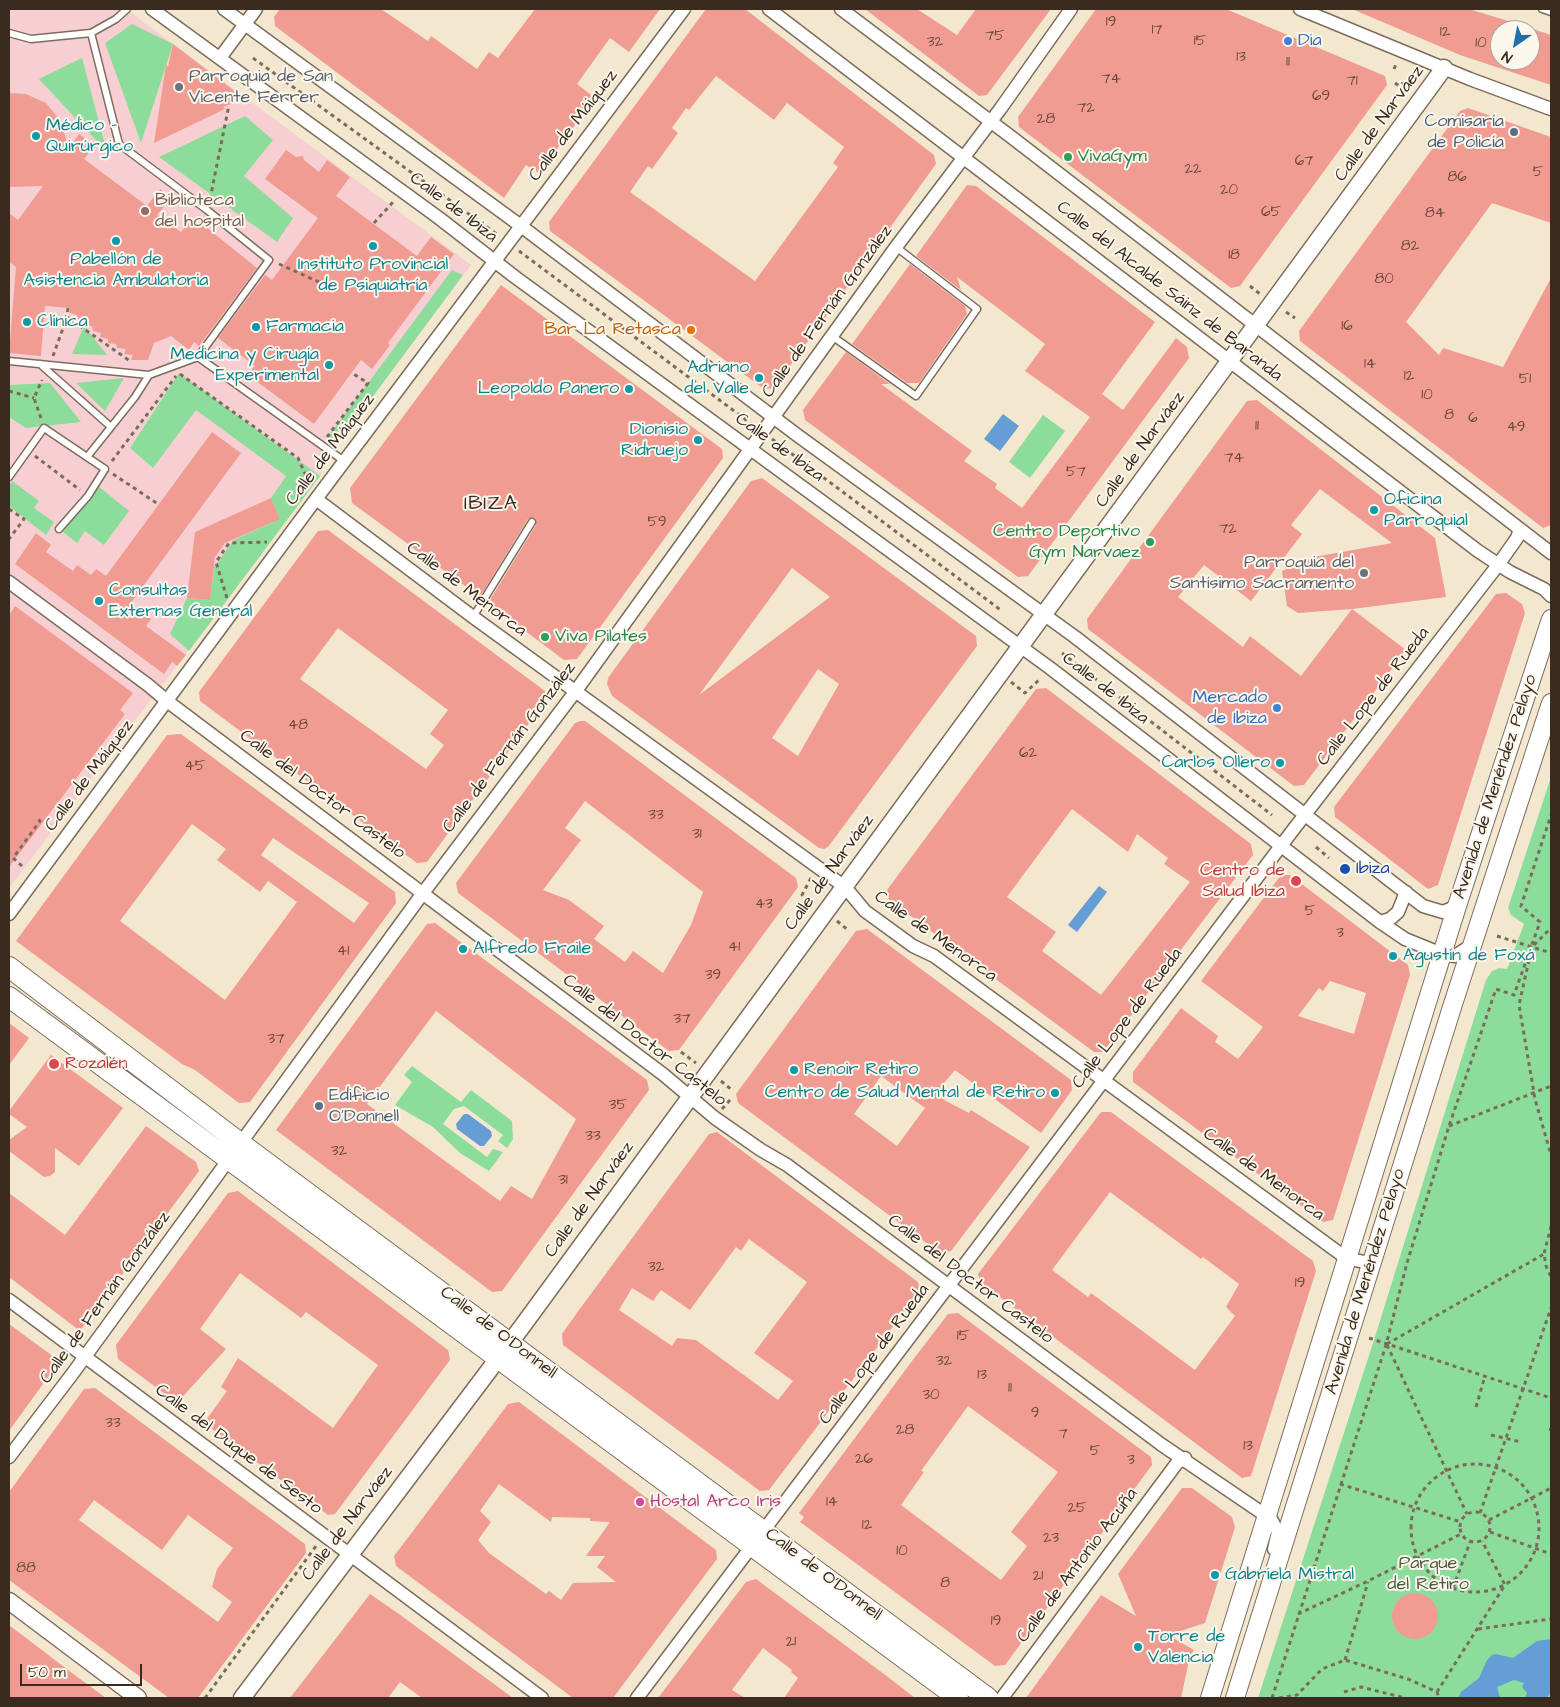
<!DOCTYPE html>
<meta charset="utf-8">
<style>
body{margin:0}
#map{position:relative;width:1560px;height:1707px;overflow:hidden;background:#f4e7cf;font-family:"Architects Daughter",sans-serif}
canvas{display:block}
.frame{position:absolute;inset:0;border:10px solid #3b2a1e;pointer-events:none}
.north{position:absolute;left:1490px;top:20px;width:50px;height:50px;box-sizing:border-box;background:#fbf7ec;border:1px solid #aea59a;border-radius:50%;rotate:213deg;font-size:14px;font-weight:700;line-height:20px;text-align:center;color:#3b2a1e}
.north::after{content:'';display:block;margin:auto;width:18px;height:22px;background:#1f6fb2;clip-path:polygon(50% 0,100% 100%,50% 72%,0 100%)}
.scale{position:absolute;left:20px;top:1664px;width:122px;height:22px;box-sizing:border-box;border:2px solid #3b2a1e;border-top:0;padding-left:6px;font-size:15px;line-height:18px;white-space:nowrap;color:#3b2a1e;-webkit-text-stroke:4px #fbf7ec;paint-order:stroke}
</style>
<div id="map">
<canvas width="1560" height="1707"></canvas>
<div class="frame"></div>
<div class="north">N</div>
<div class="scale">50 m</div>
</div>
<script>
const c = document.querySelector('canvas').getContext('2d');
c.lineJoin = 'round';
function paint(path, color) { c.fillStyle = color; c.fill(path, 'evenodd'); }
const poly = rows => new Path2D(rows.map(r => 'M' + r).join(''));
function stroke(path, color, width, dash) { c.strokeStyle = color; c.lineWidth = width; c.lineCap = dash ? 'butt' : 'round'; c.setLineDash(dash || []); c.stroke(path); }
function write(font, color, halo, rows, align = 'center') {
  c.font = font + ' "Architects Daughter",sans-serif'; c.lineWidth = 4; c.setLineDash([]); c.textBaseline = 'middle'; c.strokeStyle = halo; c.fillStyle = color; for (const [text, x, y, turn = 0] of rows) {
    c.save(); c.translate(x, y); c.rotate((+turn || 0) * Math.PI / 180); c.textAlign = isNaN(turn) ? turn : align; if (halo) c.strokeText(text, 0, 0); c.fillText(text, 0, 0); c.restore();
  }
}
const built = poly([
 [9,9,126,9,471,265,333,450,320,476,9,888]
]);
const green = poly([
 [132,24,173,44,141,143,105,43],
 [82,58,107,152,39,79],
 [245,116,273,140,244,176,293,218,277,242,159,157],
 [452,270,463,275,333,450,328,437],
 [84,326,107,355,72,354],
 [179,373,320,476,189,651,170,634,187,598,210,600,214,567,234,540,280,519,271,498,286,476,196,410,153,468,130,448],
 [124,378,105,411,76,383],
 [50,383,81,422,26,428,9,417,9,385],
 [1043,415,1065,431,1030,478,1009,462],
 [12,481,39,501,34,508,54,522,46,535,9,506,9,486],
 [98,486,129,511,104,545,85,531,77,543,63,532],
 [1551,777,1551,1698,1258,1698,1374,1340,1486,980,1492,971,1499,968,1507,969,1524,924,1511,915,1508,908],
 [412,1066,461,1102,471,1090,512,1121,513,1139,507,1148,498,1141,503,1135,464,1106,454,1109,443,1124,487,1157,493,1149,503,1152,489,1171,460,1153,433,1127,395,1105,412,1082,404,1075]
]);
const water = poly([
 [1003,414,1019,426,1000,451,984,439],
 [1099,886,1107,892,1077,932,1068,925],
 [464,1114,468,1114,491,1131,492,1136,484,1146,480,1146,457,1129,456,1124],
 [1551,1639,1551,1691,1547,1698,1525,1698,1527,1693,1522,1687,1524,1683,1514,1680,1497,1687,1500,1698,1458,1698,1461,1692,1479,1678,1487,1660,1492,1655,1496,1654,1513,1658,1537,1641]
]);
const building = poly([
 [280,9,381,9,428,41,431,36,477,69,489,52,498,58,535,9,660,9,629,52,610,38,577,84,595,98,539,173,526,165,504,198,275,26,274,17],
 [706,9,745,9,934,155,936,164,774,388,764,389,550,231,549,222],
 [716,76,774,120,787,103,844,147,833,163,838,167,755,281,630,192,648,166,652,169,678,133,672,128,686,108,689,110],
 [865,9,917,9,957,35,976,9,1051,9,987,95,979,96],
 [1096,9,1226,9,1385,76,1387,85,1240,286,1231,288,1019,127,1018,117],
 [1352,9,1469,9,1528,27,1527,30,1500,30,1500,60,1530,60,1530,28,1551,35,1551,85,1460,55],
 [173,44,245,99,223,107,225,109,154,143,166,65,168,67],
 [9,93,26,94,46,103,60,120,69,148,79,134,95,145,84,159,147,206,160,189,171,198,157,215,181,232,191,219,206,227,257,268,199,346,194,342,189,350,171,336,154,343,148,360,131,360,133,355,124,354,126,349,117,348,116,344,108,343,108,339,100,337,101,333,93,331,92,326,84,326,84,321,78,320,77,315,70,313,70,308,45,306,41,356,9,353,16,267,9,262,9,213,18,220,43,186,9,187],
 [1468,108,1551,137,1551,223,1492,203,1406,322,1439,355,1443,348,1503,367,1551,278,1551,525,1543,528,1300,341,1299,331,1460,111],
 [286,150,296,157,303,156,304,160,319,172,327,160,350,177,336,196,417,256,431,237,454,254,388,343,390,345,372,369,361,360,314,424,248,375,255,366,218,338,265,275,272,280,318,218,265,179],
 [967,185,976,186,1155,322,1102,394,1123,410,1176,338,1187,347,1189,358,1028,576,1018,577,805,420,803,410,846,352,890,384,881,384,972,451,964,461,997,484,995,488,1022,508,1090,417,1025,371,1045,344,957,277,961,290,916,256],
 [910,264,965,306,967,314,919,383,907,383,852,344],
 [501,285,722,449,723,458,577,659,564,660,488,603,536,525,535,518,528,519,480,597,352,503,350,488],
 [1257,400,1435,538,1446,597,1352,609,1406,650,1304,785,1294,786,1088,629,1087,619,1247,401],
 [1320,489,1392,543,1314,557,1282,571,1287,606,1298,613,1352,609,1301,676,1250,636,1243,647,1178,597,1204,565,1251,601,1302,534,1291,525],
 [212,432,241,453,130,604,151,619,146,626,186,655,177,666,172,662,164,674,15,564,36,533,51,545,46,552,73,571,77,565,91,575,96,569,106,576],
 [762,478,976,636,977,646,828,847,824,849,819,848,612,696,607,684,608,678,751,481],
 [792,568,830,597,699,695,760,612],
 [818,669,839,684,798,756,772,738],
 [271,498,280,519,225,543,215,557,210,600,187,598,195,532],
 [328,530,545,691,546,700,427,862,417,863,200,701,199,692,318,531],
 [338,628,448,710,430,734,444,745,426,769,300,679],
 [1506,593,1522,604,1525,613,1438,885,1428,889,1335,817,1334,807,1496,594],
 [15,606,133,693,120,710,125,714,9,867,9,615],
 [1046,688,1251,844,1253,855,1103,1052,1094,1052,908,914,889,900,887,890,1036,689],
 [1072,809,1128,852,1137,834,1168,858,1164,864,1190,882,1101,995,1042,951,1056,932,1007,897],
 [580,721,585,721,796,878,798,887,679,1050,669,1051,458,893,456,883,575,723],
 [585,801,703,892,691,925,663,973,633,951,625,962,594,939,604,926,569,900,543,890,581,840,565,828],
 [181,734,395,892,396,903,250,1102,239,1103,195,1070,182,1064,16,941,167,735],
 [192,824,226,849,217,860,260,892,268,881,297,902,225,1000,120,921],
 [273,838,369,903,354,923,261,855],
 [1281,875,1290,875,1408,965,1410,975,1333,1220,1323,1222,1133,1082,1133,1072,1181,1008,1218,1036,1215,1042,1238,1059,1263,1027,1201,981],
 [1330,981,1366,993,1354,1034,1298,1016,1319,988,1323,991],
 [435,923,647,1080,649,1090,502,1291,492,1292,276,1130,427,924],
 [436,1011,576,1119,532,1199,511,1186,500,1201,367,1104],
 [867,929,1071,1080,1072,1090,1041,1133,955,1070,938,1090,948,1096,944,1100,969,1113,971,1110,1030,1147,951,1251,940,1253,738,1103,736,1094,856,931],
 [881,1076,925,1108,897,1146,854,1114],
 [9,1023,29,1038,9,1065],
 [51,1055,123,1108,79,1166,55,1148,55,1172,50,1176,44,1177,9,1151,9,1140,27,1127,9,1114,9,1111],
 [1101,1112,1111,1112,1313,1261,1316,1271,1251,1476,1242,1478,981,1283,978,1274],
 [1110,1192,1201,1259,1203,1257,1239,1284,1226,1307,1235,1316,1195,1370,1091,1293,1088,1297,1052,1270],
 [146,1126,196,1162,199,1171,80,1331,9,1277,9,1193,65,1235],
 [717,1132,918,1282,920,1291,769,1490,760,1491,563,1345,562,1334,579,1310,709,1134],
 [749,1239,807,1282,754,1353,793,1381,778,1400,696,1340,677,1338,672,1346,619,1310,632,1288,653,1301,661,1290,690,1310,736,1247,741,1251],
 [238,1191,448,1350,450,1360,335,1514,328,1515,204,1423,227,1391,221,1387,238,1358,333,1428,378,1365,306,1312,301,1318,240,1273,200,1329,226,1349,177,1403,118,1359,116,1345,228,1193],
 [958,1313,1151,1457,1152,1465,1005,1665,995,1666,800,1522,804,1517,799,1513,912,1361,948,1314],
 [968,1406,1058,1472,1011,1532,1027,1546,1001,1580,901,1505,924,1472,921,1471],
 [9,1324,54,1357,56,1366,9,1431],
 [95,1388,305,1544,306,1553,198,1698,169,1698,9,1580,9,1492,84,1389],
 [94,1500,162,1550,188,1515,233,1548,217,1569,212,1587,232,1602,218,1622,79,1520],
 [519,1402,716,1550,717,1559,613,1698,573,1698,396,1566,394,1556,416,1527,508,1404],
 [499,1484,551,1522,552,1517,590,1518,590,1521,610,1522,586,1556,605,1556,597,1567,616,1582,573,1583,561,1600,549,1591,546,1594,489,1553,478,1540,491,1522,480,1511],
 [1182,1488,1192,1488,1232,1517,1235,1527,1205,1623,1168,1635,1194,1650,1190,1656,1181,1698,1026,1698,1101,1595,1136,1616,1118,1574],
 [756,1579,888,1677,915,1698,784,1698,798,1678,791,1672,792,1670,763,1648,732,1690,745,1698,658,1698,746,1582],
 '1392 1616a23 23 0 1 1 46 0a23 23 0 1 1-46 0Z',
 [370,1594,399,1614,513,1698,422,1698,400,1682,388,1698,290,1698],
 [9,1625,72,1673,106,1698,9,1698]
]);
const path = poly([
 [253,58,498,235],
 [1394,69,1397,62],
 [1395,83,1408,92],
 [210,199,229,105],
 [374,223,393,202],
 [519,251,753,425],
 [279,264,319,282],
 [1250,286,1260,294],
 [68,308,67,317,130,361],
 [1286,312,1295,318],
 [53,356,67,317],
 [180,374,298,458,310,485],
 [9,391,34,398],
 [41,418,34,398,42,380],
 [327,437,368,383,352,373],
 [772,439,1002,611],
 [35,456,80,490],
 [112,461,176,376],
 [113,474,158,504],
 [9,509,24,519,9,539],
 [227,598,216,562,229,543,267,542],
 [1062,653,1272,815],
 [1011,682,1025,693,1041,678],
 [1316,847,1329,858],
 [22,866,13,858,40,821,38,819],
 [811,878,802,895,814,903],
 [837,921,848,930],
 [1497,936,1551,953],
 [1534,945,1551,928],
 [1529,960,1519,1005,1535,1099,1551,1155],
 [681,1052,696,1063],
 [721,1081,732,1090],
 [722,1109,730,1100],
 [1449,1126,1551,1086],
 [1551,1226,1544,1254,1546,1266,1551,1277],
 [1369,1338,1551,1398],
 [1387,1344,1544,1254],
 [1387,1345,1467,1514],
 [1476,1407,1485,1376],
 [1550,1431,1551,1428],
 [1491,1435,1521,1442],
 '1411 1528a64 64 0 1 1 128 0a64 64 0 1 1-128 0Z',
 [1340,1484,1461,1522],
 '1460 1527a15 15 0 1 1 30 0a15 15 0 1 1-30 0Z',
 [1480,1513,1551,1308],
 [1489,1520,1551,1488],
 [1490,1532,1551,1554],
 [1453,1588,1470,1542],
 [1298,1614,1368,1581,1461,1534],
 [1478,1629,1551,1619],
 [1345,1660,1368,1582],
 [1344,1692,1361,1687,1405,1698],
 [1437,1692,1505,1585,1482,1541],
 [205,1698,316,1546],
 [1272,1698,1386,1345,1407,1263,1449,1126,1496,989,1514,995,1540,922,1521,906,1551,815],
 [1279,1698,1297,1695,1322,1669,1345,1660,1408,1679,1437,1692,1439,1698]
]);
const service = poly([
 [1542,9,1551,12],
 [9,33,31,39,91,33,116,19,127,9],
 [91,33,119,144,207,210,269,260,198,357,344,461],
 [832,336,916,396,977,309,896,247],
 [9,361,149,375,198,357],
 [40,364,111,427],
 [9,477,44,428,87,457],
 [59,529,88,496,105,469,87,457,135,397,149,375],
 [473,617,532,522]
]);
const minor = poly([
 [152,9,439,218,515,277,1050,668,1380,922,1405,939,1442,954,1455,956,1472,945],
 [224,9,521,226,797,435,1075,637,1423,906,1443,912,1457,906],
 [769,9,1478,551,1510,572,1544,589,1551,596],
 [841,9,1010,136,1551,553],
 [1300,9,1470,79,1551,109],
 [220,58,256,9],
 [316,499,473,617,845,887,865,911,913,946,934,956,1346,1258,1364,1262,1374,1260],
 [9,582,148,685,167,701,664,1075,715,1118,761,1150,787,1165,1162,1445,1271,1519,1278,1532,1274,1549],
 [9,914,316,499,684,9],
 [1380,922,1390,919,1398,912,1406,892],
 [9,1300,542,1698],
 [9,1457,73,1373,423,893,575,692,896,247,1001,108,1071,9],
 [637,1698,1293,830,1498,565,1517,538,1520,529],
 [1002,1698,1177,1463,1185,1458]
]);
const tertiary = poly([
 [9,1601,138,1698],
 [242,1698,521,1328,1444,68]
]);
const secondary = poly([
 [1210,1698,1457,906,1551,619],
 [1235,1698,1453,1004,1551,703]
]);
const primary = poly([
 [9,967,240,1143,988,1698],
 [9,997,958,1698]
]);
const markers = [
 [1288,41,5,"#3f7fe0"],
 [179,87,5,"#6b7280"],
 [1514,132,5,"#5c6f8a"],
 [36,136,5,"#0f9aa8"],
 [1068,157,5,"#2e9e5b"],
 [145,211,5,"#8d6e63"],
 [116,241,5,"#0f9aa8"],
 [373,246,5,"#0f9aa8"],
 [27,322,5,"#0f9aa8"],
 [256,327,5,"#0f9aa8"],
 [691,330,5,"#e8710a"],
 [329,365,5,"#0f9aa8"],
 [759,378,5,"#0f9aa8"],
 [629,389,5,"#0f9aa8"],
 [698,440,5,"#0f9aa8"],
 [1374,510,5,"#0f9aa8"],
 [1150,542,5,"#2e9e5b"],
 [1364,573,5,"#6b7280"],
 [99,601,5,"#0f9aa8"],
 [545,637,5,"#2e9e5b"],
 [1277,708,5,"#3f7fe0"],
 [1280,763,5,"#0f9aa8"],
 [1345,869,6,"#1a4fb4"],
 [1296,881,6,"#e0444e"],
 [463,949,5,"#0f9aa8"],
 [1393,956,5,"#0f9aa8"],
 [54,1064,6,"#e0444e"],
 [794,1070,5,"#0f9aa8"],
 [1055,1093,5,"#0f9aa8"],
 [319,1106,5,"#5c6f8a"],
 [640,1502,5,"#d1479c"],
 [1215,1575,5,"#0f9aa8"],
 [1138,1647,5,"#0f9aa8"]
];
const numberNames = [
 ["19",1111,23],
 ["17",1157,31],
 ["12",1445,33],
 ["75",995,37],
 ["15",1200,42],
 ["32",935,43],
 ["10",1481,44],
 ["13",1241,58],
 ["11",1288,63],
 ["74",1111,80],
 ["71",1352,82],
 ["69",1321,97],
 ["72",1086,109],
 ["28",1046,120],
 ["67",1304,162],
 ["22",1193,170],
 ["5",1538,173],
 ["86",1457,178],
 ["20",1229,191],
 ["65",1271,213],
 ["84",1435,214],
 ["82",1410,247],
 ["18",1234,256],
 ["80",1384,280],
 ["16",1347,327],
 ["14",1370,365],
 ["12",1409,377],
 ["51",1525,380],
 ["10",1427,396],
 ["8",1449,416],
 ["6",1473,419],
 ["11",1257,427],
 ["49",1516,428],
 ["74",1234,459],
 ["57",1076,473],
 ["59",657,523],
 ["72",1228,530],
 ["48",298,726],
 ["62",1028,754],
 ["45",195,767],
 ["33",656,816],
 ["31",697,835],
 ["43",764,905],
 ["5",1310,912],
 ["3",1340,934],
 ["41",734,948],
 ["41",343,952],
 ["39",713,976],
 ["37",682,1020],
 ["37",276,1040],
 ["35",618,1106],
 ["33",593,1137],
 ["32",339,1152],
 ["31",563,1181],
 ["32",656,1268],
 ["19",1300,1284],
 ["15",963,1337],
 ["32",944,1362],
 ["13",982,1376],
 ["11",1010,1389],
 ["30",931,1396],
 ["9",1035,1414],
 ["33",113,1424],
 ["28",905,1431],
 ["7",1063,1435],
 ["13",1248,1447],
 ["5",1095,1452],
 ["26",864,1460],
 ["3",1131,1461],
 ["14",832,1503],
 ["25",1077,1509],
 ["12",867,1526],
 ["23",1051,1539],
 ["10",902,1552],
 ["88",26,1569],
 ["21",1038,1577],
 ["8",945,1584],
 ["19",996,1622],
 ["21",791,1643]
];
const shopNames = [
 ["Dia",1298,41],
 ["Mercado",1267,698,"right"],
 ["de Ibiza",1267,719,"right"]
];
const worshipNames = [
 ["Parroquia de San",189,77],
 ["Vicente Ferrer",189,98],
 ["Parroquia del",1354,563,"right"],
 ["Santísimo Sacramento",1354,584,"right"]
];
const serviceNames = [
 ["Comisaría",1504,122],
 ["de Policía",1504,143],
 ["Edificio",329,1096,"left"],
 ["O'Donnell",329,1117,"left"]
];
const streetNames = [
 ["Calle de Narváez",1380,124,-54],
 ["Calle de Máiquez",574,126,-53],
 ["Calle de Ibiza",453,208,37],
 ["Calle del Alcalde Sáinz de Baranda",1169,292,38],
 ["Calle de Fernán González",828,312,-54],
 ["Calle de Ibiza",779,448,36],
 ["Calle de Máiquez",331,450,-53],
 ["Calle de Narváez",1141,450,-54],
 ["Calle de Menorca",466,590,37],
 ["Calle de Ibiza",1105,689,38],
 ["Calle Lope de Rueda",1374,697,-52],
 ["Calle de Fernán González",510,748,-53],
 ["Calle de Máiquez",90,776,-53],
 ["Avenida de Menéndez Pelayo",1496,787,-72],
 ["Calle del Doctor Castelo",322,795,37],
 ["Calle de Narváez",830,873,-54],
 ["Calle de Menorca",935,937,35],
 ["Calle Lope de Rueda",1128,1019,-53],
 ["Calle del Doctor Castelo",644,1041,38],
 ["Calle de Menorca",1263,1175,36],
 ["Calle de Narváez",590,1200,-54],
 ["Calle del Doctor Castelo",970,1280,37],
 ["Avenida de Menéndez Pelayo",1366,1282,-73],
 ["Calle de Fernán González",106,1298,-54],
 ["Calle de O'Donnell",498,1333,37],
 ["Calle Lope de Rueda",875,1355,-53],
 ["Calle del Duque de Sesto",238,1450,37],
 ["Calle de Narváez",348,1524,-53],
 ["Calle de Antonio Acuña",1078,1566,-53],
 ["Calle de O'Donnell",823,1575,37]
];
const cultureNames = [
 ["Médico -",46,126],
 ["Quirúrgico",46,147],
 ["Pabellón de",116,260,"center"],
 ["Asistencia Ambulatoria",116,281,"center"],
 ["Instituto Provincial",373,265,"center"],
 ["de Psiquiatría",373,286,"center"],
 ["Clínica",37,322],
 ["Farmacia",266,327],
 ["Medicina y Cirugía",319,355,"right"],
 ["Experimental",319,376,"right"],
 ["Adriano",749,368,"right"],
 ["del Valle",749,389,"right"],
 ["Leopoldo Panero",619,389,"right"],
 ["Dionisio",688,430,"right"],
 ["Ridruejo",688,451,"right"],
 ["Oficina",1384,500],
 ["Parroquial",1384,521],
 ["Consultas",109,591],
 ["Externas General",109,612],
 ["Carlos Ollero",1270,763,"right"],
 ["Alfredo Fraile",473,949],
 ["Agustín de Foxá",1403,956],
 ["Renoir Retiro",804,1070],
 ["Centro de Salud Mental de Retiro",1045,1093,"right"],
 ["Gabriela Mistral",1225,1575],
 ["Torre de",1148,1637],
 ["Valencia",1148,1658]
];
const leisureNames = [
 ["VivaGym",1078,157],
 ["Centro Deportivo",1140,532,"right"],
 ["Gym Narvaez",1140,553,"right"],
 ["Viva Pilates",555,637]
];
const educationNames = [
 ["Biblioteca",155,201],
 ["del hospital",155,222]
];
const foodNames = [
 ["Bar La Retasca",681,330]
];
const transitNames = [
 ["Ibiza",1356,869]
];
const healthNames = [
 ["Centro de",1285,871],
 ["Salud Ibiza",1285,892],
 ["Rozalén",65,1064,"left"]
];
const hotelNames = [
 ["Hostal Arco Iris",650,1502]
];
const parkNames = [
 ["Parque",1428,1564],
 ["del Retiro",1428,1585]
];
const quarterNames = [
 ["IBIZA",491,505]
];
paint(built, '#f7cfd2');
paint(green, '#8cdd9c');
paint(water, '#659ed4');
paint(building, '#f09c93');
stroke(service, '#7c6c5c', 9);
stroke(minor, '#7c6c5c', 15);
stroke(tertiary, '#7c6c5c', 19);
stroke(secondary, '#7c6c5c', 20);
stroke(primary, '#7c6c5c', 22);
stroke(path, '#7c6c5c', 3, [4, 4]);
stroke(service, '#fff', 6);
stroke(minor, '#fff', 12);
stroke(tertiary, '#fff', 16);
stroke(secondary, '#fff', 18);
stroke(primary, '#fff', 20);
for (const [x, y, r, color] of markers) { const dot = new Path2D(); dot.arc(x, y, r, 0, 2 * Math.PI); c.fillStyle = color; c.fill(dot); stroke(dot, '#fbf7ec', 2); }
write('15px', '#68463b', null, numberNames);
write('18px', '#366cbe', '#fbf7ec', shopNames, 'left');
write('18px', '#5b616d', '#fbf7ec', worshipNames, 'left');
write('18px', '#4e5e75', '#fbf7ec', serviceNames, 'right');
write('18px', '#3b2a1e', '#fbf7ec', streetNames);
write('18px', '#0d838f', '#fbf7ec', cultureNames, 'left');
write('18px', '#27864d', '#fbf7ec', leisureNames, 'left');
write('18px', '#785e54', '#fbf7ec', educationNames, 'left');
write('18px', '#c56008', '#fbf7ec', foodNames, 'right');
write('18px', '#164399', '#fbf7ec', transitNames, 'left');
write('18px', '#be3a42', '#fbf7ec', healthNames, 'right');
write('18px', '#b23c85', '#fbf7ec', hotelNames, 'left');
write('18px', '#4f573e', '#fbf7ec', parkNames);
c.letterSpacing = '1px';
write('20px', '#3b2a1e', '#fbf7ec', quarterNames);
c.letterSpacing = '0px';
</script>
